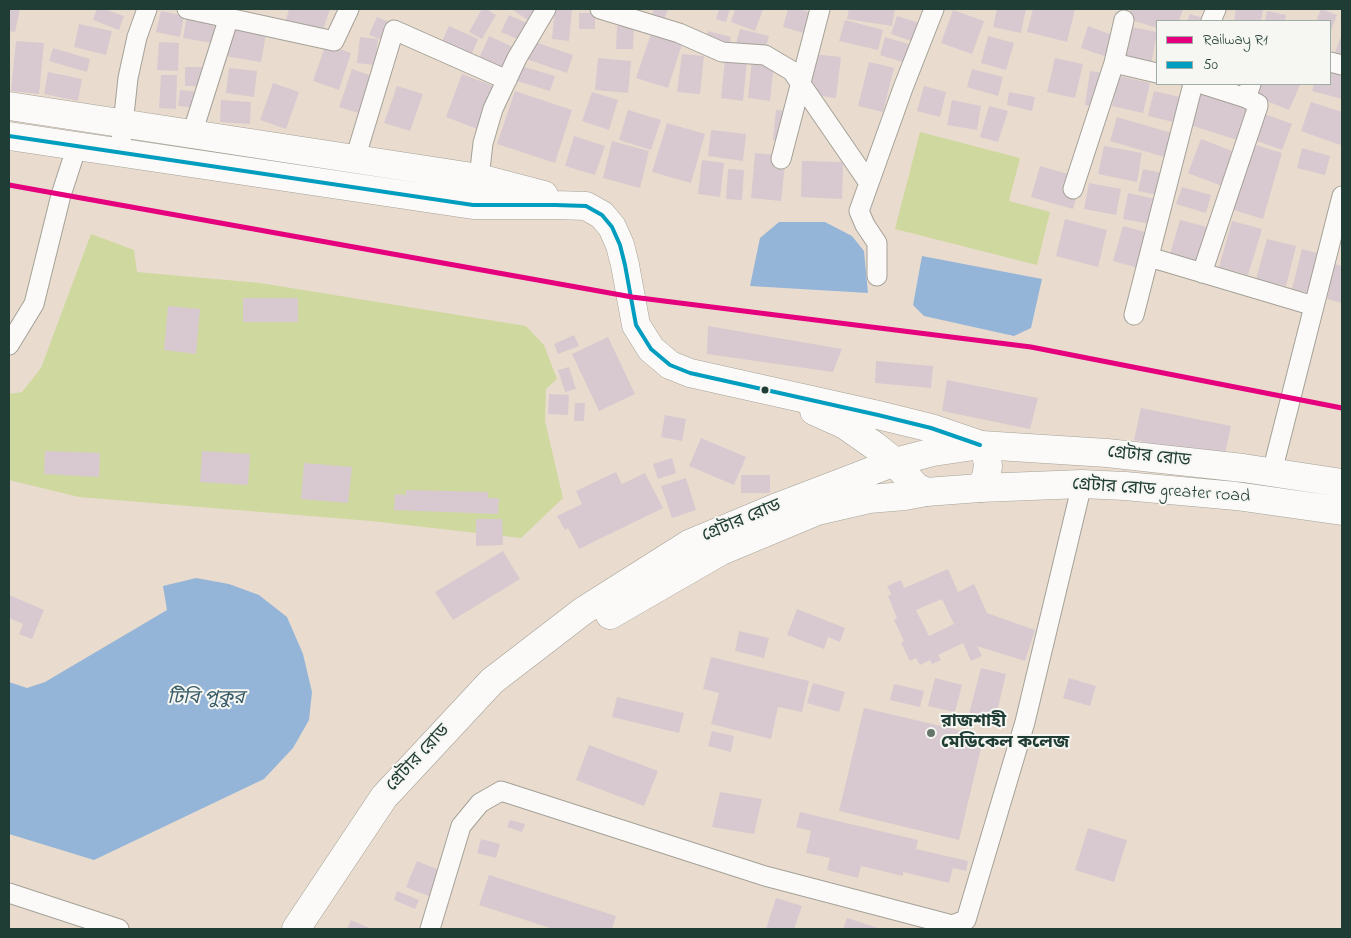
<!DOCTYPE html>
<html>
<head>
<meta charset="utf-8">
<style>
  body { margin:0 }
  #map { position:relative; width:1351px; height:938px; overflow:hidden; background:#e9dcce; font-family:"Indie Flower",sans-serif }
  canvas { display:block }
  .frame { position:absolute; inset:0; border:10px solid #1f3d34; pointer-events:none }
  .legend { position:absolute; left:1156px; top:20px; width:175px; height:65px; box-sizing:border-box; background:#f6f6f2; border:1px solid #a0aca6; margin:0; padding:6px 9px; list-style:none; font-size:15px; color:#1f3d34 }
  .legend li { display:flex; align-items:center; gap:10px; height:25px }
  .legend b { width:25px; border:1px solid #a0aca6 }
</style>
</head>
<body>
<div id="map">
<canvas width="1351" height="938"></canvas>
<div class="frame"></div>
<ul class="legend">
<li><b style="height:6px;background:#e5007d"></b>Railway R1</li>
<li><b style="height:6px;background:#039ebf"></b>50</li>
</ul>
</div>
<script>
const g = document.querySelector('canvas').getContext('2d');
g.lineJoin = 'round';
function paint(path, color) {
  g.fillStyle = color;
  g.fill(path, 'evenodd');
}
function poly(rows) {
  const path = new Path2D();
  for (const r of rows) {
    path.moveTo(r[0], r[1]);
    for (let i = 2; i < r.length; i += 2) path.lineTo(r[i], r[i + 1]);
  }
  return path;
}
function stroke(path, color, width, dash) {
  g.strokeStyle = color;
  g.lineWidth = width;
  g.lineCap = dash ? 'butt' : 'round';
  g.setLineDash(dash || []);
  g.stroke(path);
}
function drawText(font, color, halo, rows, align = 'center') {
  g.font = font + ' "Indie Flower","Noto Sans Bengali",sans-serif';
  g.lineWidth = 4;
  g.setLineDash([]);
  g.textBaseline = 'middle';
  g.strokeStyle = halo;
  g.fillStyle = color;
  for (const [text, x, y, turn = 0] of rows) {
    g.save();
    g.translate(x, y);
    g.rotate((+turn || 0) * Math.PI / 180);
    g.textAlign = isNaN(turn) ? turn : align;
    if (halo) g.strokeText(text, 0, 0);
    g.fillText(text, 0, 0);
    g.restore();
  }
}
const green = poly([
  [920,132,1020,158,1009,201,1050,212,1037,265,895,229],
  [91,234,134,250,137,272,260,283,526,326,544,345,557,379,546,389,545,421,563,498,521,538,371,521,79,497,9,480,9,394,22,392,41,368]
]);
const water = poly([
  [779,222,825,222,852,236,864,251,868,293,750,286,760,238],
  [922,256,1042,279,1031,328,1014,336,924,316,913,305],
  [196,578,229,584,259,595,287,617,303,654,312,692,309,720,293,748,264,779,94,860,9,834,9,682,27,688,45,682,167,610,163,586]
]);
const building = poly([
  [9,9,20,9,15,32,9,31],
  [97,9,104,9,124,16,119,30,93,20],
  [289,9,330,9,319,42,283,31],
  [482,9,486,9,496,15,482,39,469,32],
  [511,9,535,9,528,20],
  [555,9,572,9,569,41,552,39],
  [654,9,668,9,662,25,649,21],
  [719,9,730,9,726,22,716,19],
  [735,9,763,9,755,31,731,22],
  [788,9,798,9,823,16,817,37,783,27],
  [849,9,895,9,892,26,847,19],
  [997,9,1026,9,1021,33,993,27],
  [1033,9,1075,9,1067,42,1027,32],
  [1131,9,1183,9,1179,21,1157,21,1157,28,1128,19],
  [1236,9,1263,10,1261,21,1234,21],
  [1321,9,1337,15,1330,33,1330,21,1316,21],
  [953,10,984,21,972,54,941,43],
  [161,11,184,16,180,37,156,32],
  [1267,11,1286,15,1285,21,1265,21],
  [579,13,595,13,595,29,579,29],
  [1190,14,1212,21,1187,21],
  [509,15,531,25,524,42,501,32],
  [187,16,221,22,217,44,183,38],
  [897,16,929,26,923,45,891,34],
  [377,17,403,28,396,45,369,35],
  [845,20,883,30,878,50,839,41],
  [79,24,112,31,106,55,74,47],
  [449,26,478,39,468,63,438,50],
  [617,26,634,26,633,49,616,49],
  [1088,26,1115,36,1107,57,1081,48],
  [1127,26,1157,32,1151,65,1120,58],
  [229,28,266,34,261,62,225,56],
  [653,28,684,38,668,88,636,78],
  [740,29,769,36,763,58,734,51],
  [708,31,731,37,726,58,702,52],
  [1342,34,1342,61,1333,58],
  [489,36,513,47,500,76,476,65],
  [988,36,1014,43,1006,70,981,63],
  [360,37,378,39,375,65,357,63],
  [885,37,918,47,912,65,880,55],
  [16,41,44,43,39,94,11,91],
  [532,41,573,55,567,73,526,59],
  [159,42,179,43,178,71,157,70],
  [326,44,351,53,339,90,313,81],
  [53,48,90,59,87,72,49,61],
  [682,54,704,56,700,94,677,92],
  [813,54,841,57,836,98,808,94],
  [598,58,631,61,628,93,595,90],
  [1055,58,1083,64,1075,98,1047,92],
  [725,60,747,62,743,101,721,98],
  [752,60,774,63,770,101,748,98],
  [869,62,894,68,883,112,858,106],
  [521,66,555,76,550,91,517,81],
  [185,67,203,67,203,86,185,86],
  [229,68,257,71,254,97,226,93],
  [352,69,378,78,365,115,339,107],
  [972,69,1003,77,998,96,967,87],
  [1330,69,1342,73,1342,99,1312,91,1314,84,1330,84],
  [1090,71,1110,74,1105,108,1085,105],
  [48,72,82,79,78,101,44,94],
  [462,74,496,87,480,130,446,117],
  [161,75,177,75,176,109,159,108],
  [1119,76,1150,83,1143,113,1112,106],
  [273,83,299,92,286,129,260,120],
  [1257,84,1298,84,1300,85,1289,110,1252,95],
  [397,86,423,94,410,131,384,123],
  [924,86,946,92,940,117,917,111],
  [1199,87,1249,103,1237,140,1187,124],
  [180,90,200,92,198,108,178,106],
  [515,91,572,110,555,163,497,144],
  [1154,91,1188,99,1182,124,1148,116],
  [592,92,618,100,609,130,582,121],
  [1009,92,1035,97,1032,111,1007,105],
  [221,100,251,102,250,124,220,122],
  [952,100,981,106,977,130,947,125],
  [1311,102,1342,112,1342,138,1340,145,1301,131],
  [989,106,1008,111,998,142,980,137],
  [628,110,661,120,651,150,619,140],
  [776,110,797,112,794,142,773,140],
  [1259,112,1292,124,1282,150,1249,138],
  [1117,117,1175,134,1168,158,1110,141],
  [667,123,705,134,691,183,652,172],
  [711,130,746,134,743,161,708,156],
  [574,136,605,146,595,175,565,166],
  [1201,139,1240,154,1227,188,1188,173],
  [612,141,649,151,640,188,603,178],
  [1249,143,1282,153,1263,219,1230,209],
  [1104,146,1142,153,1137,182,1098,174],
  [1302,148,1330,156,1325,175,1297,168],
  [755,153,786,156,781,201,751,198],
  [702,160,724,163,720,197,698,194],
  [802,161,843,162,842,199,801,197],
  [1040,166,1082,178,1073,209,1031,197],
  [728,169,744,170,742,200,726,199],
  [1143,169,1172,175,1167,197,1138,191],
  [1089,183,1121,189,1116,215,1084,209],
  [1182,187,1211,195,1206,213,1176,204],
  [1128,193,1160,200,1155,225,1123,219],
  [1065,219,1107,230,1098,267,1056,256],
  [1180,220,1215,229,1204,271,1168,261],
  [1232,221,1262,229,1248,275,1219,267],
  [1123,226,1152,234,1142,269,1113,261],
  [1267,239,1296,246,1286,286,1256,279],
  [1302,249,1324,255,1314,294,1292,289],
  [1334,264,1342,266,1342,303,1327,299],
  [243,298,298,298,298,322,243,322],
  [168,306,200,309,196,354,164,350],
  [708,326,842,349,833,372,707,354],
  [574,335,579,346,558,354,554,344],
  [608,337,635,394,599,411,572,354],
  [876,361,933,366,931,388,875,383],
  [569,367,576,389,565,392,558,370],
  [947,380,1038,398,1030,429,942,411],
  [549,394,569,395,568,415,548,414],
  [575,403,585,403,584,421,574,421],
  [1141,408,1231,426,1224,458,1134,440],
  [665,415,686,419,682,441,661,437],
  [701,438,746,457,734,485,689,466],
  [45,451,100,453,99,477,44,474],
  [202,451,250,454,248,485,200,482],
  [672,458,676,473,658,479,653,464],
  [304,463,352,467,348,503,301,499],
  [616,472,622,484,645,473,663,508,579,549,568,528,565,530,557,516,582,504,576,491],
  [741,475,770,475,770,493,741,493],
  [686,478,696,510,672,518,661,486],
  [406,490,488,492,488,498,499,498,498,514,394,510,395,494,406,495],
  [476,519,502,519,503,545,476,546],
  [503,551,520,579,453,620,435,592],
  [948,569,958,592,974,584,987,613,1035,630,1025,661,977,646,982,656,971,661,963,643,938,655,941,660,932,664,930,660,920,665,916,658,910,661,901,643,904,641,894,620,897,618,888,596,891,594,887,586,901,580,904,588],
  [942,599,954,624,929,636,916,610],
  [9,595,44,610,32,639,19,634,23,624,9,618],
  [797,609,845,628,840,642,828,637,824,649,787,635],
  [739,631,769,638,764,658,735,651],
  [711,657,809,681,802,712,778,707,771,739,711,724,719,693,703,689],
  [981,668,1006,674,995,720,969,714],
  [935,678,962,685,955,712,928,706],
  [1069,678,1096,686,1090,706,1063,698],
  [813,683,845,692,839,712,807,703],
  [894,684,924,691,920,707,890,700],
  [617,697,684,713,679,733,612,717],
  [864,708,984,736,959,840,839,811],
  [712,731,734,736,731,752,708,746],
  [589,745,658,771,644,806,576,780],
  [720,792,762,799,754,834,712,827],
  [800,812,918,840,916,849,968,861,966,871,953,868,949,883,903,872,903,876,861,866,858,878,827,870,830,858,806,853,811,831,796,827],
  [510,820,525,824,522,832,507,827],
  [1088,828,1127,840,1114,882,1075,870],
  [481,839,500,844,496,858,477,853],
  [417,861,444,872,433,898,406,887],
  [489,875,616,916,612,929,553,929,479,905],
  [397,891,419,900,415,909,394,900],
  [776,898,802,906,794,929,766,929],
  [847,918,881,929,843,929],
  [351,920,369,928,369,929,347,929]
]);
const street = poly([
  [187,9,334,41,349,9],
  [600,9,679,33,722,52,765,55,792,71,869,183],
  [1211,21,1216,9],
  [1330,62,1342,65],
  [1114,63,1124,20],
  [1202,84,1246,98],
  [192,134,229,17],
  [120,152,128,78,137,37,147,9],
  [355,159,394,30,507,80],
  [781,159,820,9],
  [479,178,483,143,493,109,517,58,546,9],
  [1073,189,1114,63,1157,73],
  [1149,257,1314,306],
  [1202,273,1258,106,1258,104,1246,98,1251,84],
  [877,276,877,243,865,225,859,211,903,88,934,9],
  [1134,315,1193,84],
  [9,345,34,304,61,195,77,146],
  [1272,472,1342,196],
  [9,893,119,929],
  [430,929,461,826,480,803,501,791,765,876,952,925,966,920,1025,722,1082,484]
]);
const primary = poly([
  [9,106,479,178,544,195],
  [9,136,473,205,555,205,586,206,602,215,612,227,620,245,625,265,636,325,651,349,670,365,690,373,878,415,931,428,981,445,986,452,988,466,986,477,980,488],
  [814,411,845,425,875,446,895,462,915,486,926,492]
]);
const highway = poly([
  [610,615,721,551,817,511,869,499,905,496,926,492,980,488,1082,484,1125,486,1236,496,1342,511],
  [296,929,384,797,492,681,583,611,689,544,780,506,895,462,933,452,981,445,1107,453,1243,468,1342,483]
]);
const bus1 = poly([
  [9,136,473,205,555,205,586,206,602,215,612,227,620,245,625,265,636,325,651,349,670,365,690,373,878,415,931,428,980,445]
]);
const rail1 = poly([
  [9,185,632,297,1031,347,1342,408]
]);
const markers = [
  [765,390,4.5,"#1f3d34"],
  [931,733,5,"#66756a"]
];
const streetNames = [
  ["গ্রেটার রোড",1149,458,6],
  ["গ্রেটার রোড greater road",1161,492,4],
  ["গ্রেটার রোড",742,522,-23],
  ["গ্রেটার রোড",419,759,-47]
];
const poiNames = [
  ["রাজশাহী",941,723],
  ["মেডিকেল কলেজ",941,744]
];
const waterNames = [
  ["টিবি পুকুর",206,700]
];
paint(green, '#cfd89f');
paint(water, '#95b5d8');
paint(building, '#d7c9cf');
stroke(street, '#a4a198', 21);
stroke(primary, '#a4a198', 29);
stroke(highway, '#a4a198', 29);
stroke(street, '#fcfaf8', 19);
stroke(primary, '#fcfaf8', 28);
stroke(highway, '#fcfaf8', 28);
stroke(bus1, '#039ebf', 4);
stroke(rail1, '#e5007d', 5);
for (const [x, y, r, color] of markers) {
  const dot = new Path2D();
  dot.arc(x, y, r, 0, 2 * Math.PI);
  g.fillStyle = color;
  g.fill(dot);
  stroke(dot, '#f6f6f2', 2);
}
drawText('18px', '#1f3d34', '#f6f6f2', streetNames);
drawText('bold 18px', '#1f3d34', '#f6f6f2', poiNames, 'left');
drawText('italic 19px', '#385c67', '#f6f6f2', waterNames);
</script>
</body>
</html>
